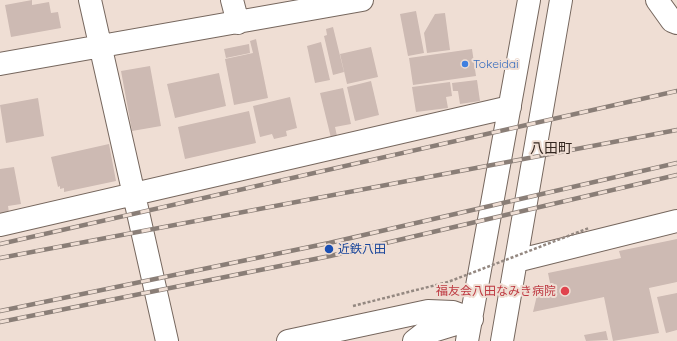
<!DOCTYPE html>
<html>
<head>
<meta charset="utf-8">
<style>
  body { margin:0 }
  canvas { display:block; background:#efded4 }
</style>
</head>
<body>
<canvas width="677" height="341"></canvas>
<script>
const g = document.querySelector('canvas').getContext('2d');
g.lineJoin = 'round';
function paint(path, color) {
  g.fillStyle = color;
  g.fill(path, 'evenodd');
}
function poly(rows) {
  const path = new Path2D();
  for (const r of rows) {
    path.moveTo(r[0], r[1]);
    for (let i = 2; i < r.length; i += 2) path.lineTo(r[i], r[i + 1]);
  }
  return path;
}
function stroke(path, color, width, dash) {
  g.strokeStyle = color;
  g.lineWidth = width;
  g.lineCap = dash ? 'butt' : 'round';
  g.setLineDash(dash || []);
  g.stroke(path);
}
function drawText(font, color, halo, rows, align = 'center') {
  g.font = font + ' Quicksand,"Noto Sans JP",sans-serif';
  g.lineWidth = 4;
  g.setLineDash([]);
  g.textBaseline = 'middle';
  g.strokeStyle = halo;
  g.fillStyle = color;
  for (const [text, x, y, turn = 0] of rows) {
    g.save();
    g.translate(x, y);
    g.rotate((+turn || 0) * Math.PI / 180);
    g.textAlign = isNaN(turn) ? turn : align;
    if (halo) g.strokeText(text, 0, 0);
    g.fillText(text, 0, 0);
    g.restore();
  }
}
const building = poly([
  [32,0,32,5,49,2,51,13,58,12,61,28,11,37,5,5],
  [416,11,424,53,408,56,400,14],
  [445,13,450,50,427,53,424,33,435,14],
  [333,27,344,72,333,75,324,36,327,35,326,29],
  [256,39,268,98,234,105,225,59,253,53,250,41],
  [321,42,330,80,315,83,307,46],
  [249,44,250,53,226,58,224,49],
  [371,47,378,77,347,84,340,54],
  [472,49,476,76,413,85,409,58],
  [150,66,161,126,132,131,121,71],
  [219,73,226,106,175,118,167,84],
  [477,80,480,101,460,104,458,91,453,91,452,83],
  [371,81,379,115,355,121,347,87],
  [450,82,452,96,446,97,448,108,416,112,412,87],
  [343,88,351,124,335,127,337,136,331,138,320,93],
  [290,97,297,128,286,131,287,136,274,139,272,134,260,137,253,106],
  [38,98,44,136,6,143,0,105],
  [249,111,256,143,185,159,178,127],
  [109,144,116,181,64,192,64,188,60,189,60,186,58,187,51,157],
  [14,167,21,204,8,206,9,213,0,215,0,169],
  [677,239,677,282,649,288,659,333,613,341,604,297,533,312,538,291,551,288,548,273,621,258,619,251],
  [677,293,677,330,666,333,657,297],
  [606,331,608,340,586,341,584,335]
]);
const minor = poly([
  [90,0,167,341],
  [232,0,238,23],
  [657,0,672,21,677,23],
  [0,64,362,0],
  [0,225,510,107],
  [516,261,677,221],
  [288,341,428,311,453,312,472,319],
  [414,341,423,334,472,319],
  [467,341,529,0],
  [502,341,561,0]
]);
const rail = poly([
  [0,244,677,91],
  [0,258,677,130],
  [0,311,329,243,677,163],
  [0,322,330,256,677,175]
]);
const pathBridge = poly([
  [353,306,448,282,589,228]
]);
const markers = [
  [465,64,4,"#3f7fe0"],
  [329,249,5,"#1a4fb4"],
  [565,291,5,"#e0444e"]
];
const shopNames = [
  ["Tokeidai",473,64]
];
const transitNames = [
  ["近鉄八田",338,249]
];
const healthNames = [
  ["福友会八田なみき病院",556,291]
];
const quarterNames = [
  ["八田町",551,149]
];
paint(building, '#cdbab3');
stroke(minor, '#76675e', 24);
stroke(minor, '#fff', 22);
stroke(rail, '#8a7e77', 4.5);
stroke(rail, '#efded4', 3, [9]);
stroke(pathBridge, '#948881', 2.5, [3, 2]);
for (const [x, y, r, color] of markers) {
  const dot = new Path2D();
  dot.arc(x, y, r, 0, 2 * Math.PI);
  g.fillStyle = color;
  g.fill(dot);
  stroke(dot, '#efded4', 1.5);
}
drawText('12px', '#366cbe', '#efded4', shopNames, 'left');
drawText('12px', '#164399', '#efded4', transitNames, 'left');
drawText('12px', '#be3a42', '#efded4', healthNames, 'right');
drawText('14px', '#342720', '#efded4', quarterNames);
</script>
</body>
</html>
